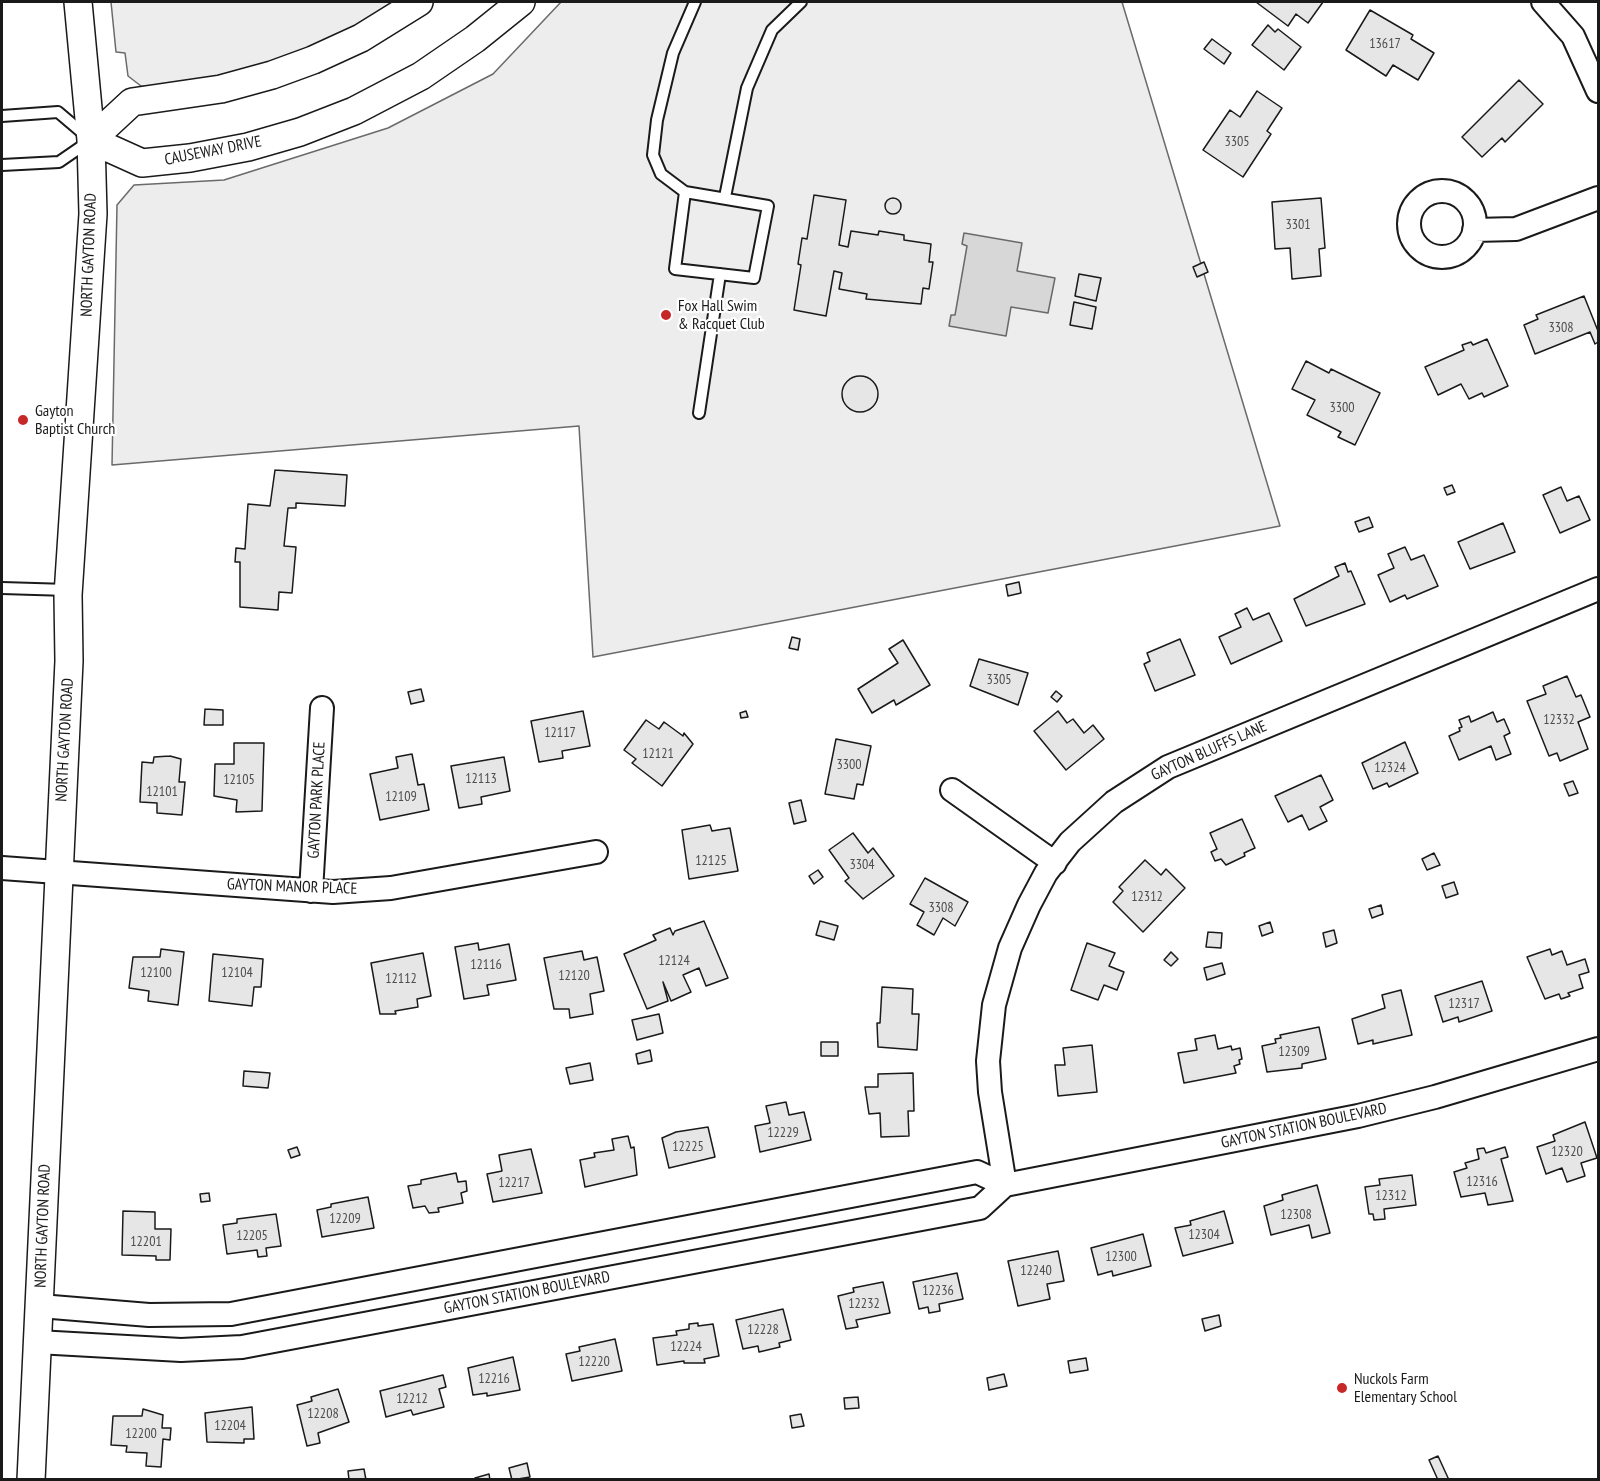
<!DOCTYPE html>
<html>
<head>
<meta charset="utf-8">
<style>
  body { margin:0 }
  #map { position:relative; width:1600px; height:1481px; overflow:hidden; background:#fff; font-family:"PT Sans Narrow",sans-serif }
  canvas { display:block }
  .frame { position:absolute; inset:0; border:3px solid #1a1a1a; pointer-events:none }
</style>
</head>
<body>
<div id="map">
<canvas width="1600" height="1481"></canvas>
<div class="frame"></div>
</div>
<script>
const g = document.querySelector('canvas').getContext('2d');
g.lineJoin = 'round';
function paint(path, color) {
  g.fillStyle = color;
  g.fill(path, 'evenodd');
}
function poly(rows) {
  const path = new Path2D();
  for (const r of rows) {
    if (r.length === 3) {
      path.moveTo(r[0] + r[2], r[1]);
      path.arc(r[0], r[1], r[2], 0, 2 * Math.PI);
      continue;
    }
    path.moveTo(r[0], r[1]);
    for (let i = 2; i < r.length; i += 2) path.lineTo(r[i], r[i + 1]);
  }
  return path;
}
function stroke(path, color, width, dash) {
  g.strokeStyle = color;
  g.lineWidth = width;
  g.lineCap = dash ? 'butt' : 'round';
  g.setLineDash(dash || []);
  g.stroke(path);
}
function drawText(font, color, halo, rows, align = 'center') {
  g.font = font + ' "PT Sans Narrow",sans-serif';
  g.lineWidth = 4.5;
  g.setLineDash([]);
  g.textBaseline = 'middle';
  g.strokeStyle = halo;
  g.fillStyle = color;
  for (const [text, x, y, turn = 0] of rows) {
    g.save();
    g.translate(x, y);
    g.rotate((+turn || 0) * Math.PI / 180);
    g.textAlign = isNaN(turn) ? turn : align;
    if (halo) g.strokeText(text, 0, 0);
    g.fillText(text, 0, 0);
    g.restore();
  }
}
const built = poly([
  [111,2,404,2,295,58,219,79,163,88,141,86,128,76,125,53,116,52,111,2],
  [561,2,1122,2,1280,526,593,657,579,426,112,465,117,205,134,185,224,180,388,128,493,74,561,2]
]);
const water = poly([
  [964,233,1022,243,1017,271,1055,278,1048,313,1011,307,1006,336,949,326,951,315,955,315,967,246,962,244,964,233]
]);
const building = poly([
  [1256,2,1323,2,1308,23,1296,14,1288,26,1256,2],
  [1370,10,1413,35,1411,39,1434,53,1418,80,1393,65,1386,76,1346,50,1370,10],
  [1268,25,1275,32,1278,29,1301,47,1284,70,1252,45,1268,25],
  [1212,39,1231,53,1224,64,1204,49,1212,39],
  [1519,80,1543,104,1505,142,1502,138,1482,157,1462,137,1519,80],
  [1257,91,1282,108,1267,131,1271,134,1243,177,1203,150,1230,110,1240,117,1257,91],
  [814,195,846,200,839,245,848,247,851,231,878,235,879,231,904,235,904,240,931,244,929,262,933,262,929,289,923,288,921,304,866,299,867,294,839,289,842,273,834,271,826,316,794,310,801,265,798,264,802,238,807,239,814,195],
  [1321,198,1325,248,1319,249,1321,276,1292,279,1290,248,1275,249,1272,202,1321,198],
  [893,206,8],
  [1204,262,1208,272,1197,277,1193,267,1204,262],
  [1079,274,1101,278,1096,301,1075,296,1079,274],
  [1584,296,1598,331,1598,342,1595,344,1590,332,1535,354,1524,325,1538,319,1536,315,1584,296],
  [1074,302,1096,307,1092,329,1070,325,1074,302],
  [1487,339,1508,386,1484,397,1482,393,1469,399,1461,384,1438,395,1425,367,1464,350,1462,345,1471,342,1473,345,1487,339],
  [1306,361,1329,373,1331,369,1380,393,1355,445,1338,437,1341,432,1307,415,1315,400,1292,389,1306,361],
  [860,394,18],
  [275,470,347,475,345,506,296,503,296,508,288,508,284,546,296,547,292,593,279,592,278,610,240,607,240,562,235,562,236,548,245,549,248,504,270,506,275,470],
  [1452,485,1455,492,1447,495,1444,488,1452,485],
  [1561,487,1567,501,1579,496,1590,520,1560,533,1543,495,1561,487],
  [1369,517,1373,527,1359,532,1355,522,1369,517],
  [1503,523,1515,552,1470,569,1458,542,1503,523],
  [1405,547,1411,560,1424,555,1438,586,1407,599,1405,595,1390,602,1378,575,1394,568,1388,554,1405,547],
  [1345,563,1348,572,1351,571,1365,604,1306,626,1294,599,1339,576,1335,567,1345,563],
  [1019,582,1021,593,1008,596,1006,585,1019,582],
  [1247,608,1253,620,1269,613,1282,641,1231,664,1219,637,1241,627,1235,614,1247,608],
  [792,637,800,639,798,650,789,648,792,637],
  [1180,639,1195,675,1155,691,1144,664,1150,661,1147,653,1180,639],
  [903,640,930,685,896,705,894,700,872,713,858,689,898,663,889,649,903,640],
  [979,659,1028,673,1018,705,970,686,979,659],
  [1567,676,1576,697,1581,695,1590,717,1578,722,1588,749,1560,761,1557,753,1549,756,1527,701,1546,694,1543,686,1567,676],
  [421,689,424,701,411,704,408,692,421,689],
  [1056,691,1062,696,1057,702,1051,697,1056,691],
  [205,709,223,710,223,725,204,725,205,709],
  [583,711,590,746,562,751,563,758,539,762,531,721,583,711],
  [746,711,748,717,741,718,740,713,746,711],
  [1058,711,1067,723,1073,719,1084,733,1093,725,1104,739,1066,770,1034,731,1058,711],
  [1493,712,1497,722,1504,719,1510,733,1504,736,1511,754,1496,760,1491,746,1459,760,1449,736,1460,731,1459,728,1462,727,1459,720,1469,716,1471,722,1493,712],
  [646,720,659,729,664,722,683,736,684,733,693,744,662,786,632,763,636,759,624,750,646,720],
  [836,739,871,746,863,785,857,784,854,799,825,794,836,739],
  [1405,742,1418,773,1389,787,1387,783,1373,789,1362,763,1405,742],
  [234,743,264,743,262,811,236,812,237,800,214,796,215,764,234,764,234,743],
  [412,754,418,785,424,784,429,810,380,820,370,774,398,768,396,757,412,754],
  [170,756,181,759,179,782,185,782,182,815,157,813,157,803,140,802,142,762,153,763,154,757,170,756],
  [504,757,510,791,481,797,482,804,459,808,451,766,504,757],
  [1321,775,1333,800,1320,807,1327,821,1309,830,1302,815,1288,822,1275,796,1321,775],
  [1573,781,1578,793,1569,796,1564,784,1573,781],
  [801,800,806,821,794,824,789,803,801,800],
  [1242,819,1255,848,1244,853,1245,856,1226,865,1221,859,1215,861,1211,852,1217,849,1210,833,1242,819],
  [710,825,712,831,730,828,738,871,689,879,682,830,710,825],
  [853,833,868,853,873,848,894,876,863,899,845,881,849,878,829,850,853,833],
  [1434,853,1440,865,1427,870,1422,859,1434,853],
  [1145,860,1161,875,1166,869,1185,888,1143,932,1113,902,1123,891,1119,887,1145,860],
  [818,870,823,877,814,884,809,876,818,870],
  [925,878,968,902,955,926,943,918,934,935,917,925,924,912,910,904,925,878],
  [1454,882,1458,894,1446,898,1442,886,1454,882],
  [1381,905,1383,914,1372,918,1369,909,1381,905],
  [704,921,728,978,706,986,699,968,683,975,691,992,671,1001,663,982,668,1001,647,1009,624,954,656,940,653,935,670,928,673,935,675,931,704,921],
  [820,921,838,926,834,940,816,935,820,921],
  [1270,922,1273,932,1262,936,1259,926,1270,922],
  [1334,930,1337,943,1326,947,1323,933,1334,930],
  [1208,932,1222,933,1221,948,1206,947,1208,932],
  [478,943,479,950,509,944,516,980,487,985,489,995,464,999,455,947,478,943],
  [1087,943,1115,953,1109,966,1124,972,1117,990,1104,985,1098,1000,1071,990,1087,943],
  [161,949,184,952,178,1005,148,1001,149,991,129,988,133,957,160,957,161,949],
  [1550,949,1552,955,1562,951,1567,965,1585,959,1589,972,1579,975,1583,988,1568,993,1570,996,1561,999,1559,994,1545,999,1527,957,1550,949],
  [582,951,584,960,597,957,604,991,590,994,593,1014,570,1018,569,1009,554,1009,544,958,582,951],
  [1171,952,1178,959,1171,966,1164,960,1171,952],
  [423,953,431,996,417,999,418,1007,395,1011,396,1014,380,1014,371,963,423,953],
  [213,954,263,959,261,987,254,987,252,1006,209,1001,213,954],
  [1222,963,1225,974,1207,980,1204,968,1222,963],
  [1482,981,1492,1011,1459,1022,1458,1017,1443,1022,1435,996,1482,981],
  [882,987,913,989,912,1014,919,1014,917,1050,878,1047,877,1023,880,1023,882,987],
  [1401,990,1412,1035,1373,1044,1373,1040,1358,1044,1352,1019,1385,1008,1382,995,1401,990],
  [659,1014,663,1033,637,1040,632,1020,659,1014],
  [1319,1027,1326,1059,1302,1064,1302,1068,1267,1072,1262,1046,1276,1043,1275,1039,1281,1038,1280,1035,1319,1027],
  [1215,1035,1218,1049,1231,1046,1232,1050,1240,1048,1242,1059,1239,1060,1240,1064,1234,1066,1236,1073,1184,1083,1178,1053,1197,1050,1195,1039,1215,1035],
  [821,1042,838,1042,838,1056,821,1056,821,1042],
  [1092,1045,1097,1092,1058,1096,1055,1065,1065,1065,1063,1048,1092,1045],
  [650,1050,652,1061,638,1064,636,1054,650,1050],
  [590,1063,593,1080,570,1084,566,1068,590,1063],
  [244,1071,270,1073,268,1088,243,1086,244,1071],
  [913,1073,914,1111,908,1111,909,1136,881,1137,880,1113,869,1114,865,1087,878,1087,878,1074,913,1073],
  [786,1102,789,1115,804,1112,811,1140,760,1152,755,1126,770,1123,766,1106,786,1102],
  [1585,1122,1597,1158,1581,1163,1585,1176,1567,1182,1562,1168,1546,1174,1537,1147,1555,1141,1553,1135,1585,1122],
  [708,1127,715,1157,669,1168,662,1138,676,1132,708,1127],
  [628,1136,631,1148,634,1147,637,1175,585,1187,580,1160,595,1157,594,1153,614,1150,612,1139,628,1136],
  [297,1147,300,1155,291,1158,288,1150,297,1147],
  [1505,1147,1508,1157,1501,1159,1513,1201,1488,1205,1485,1193,1461,1197,1454,1172,1467,1168,1465,1163,1479,1159,1477,1149,1484,1148,1486,1153,1505,1147],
  [531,1149,542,1193,493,1202,487,1174,502,1171,499,1155,531,1149],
  [456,1173,458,1182,466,1181,467,1191,461,1193,463,1203,438,1208,439,1212,429,1213,425,1206,413,1208,408,1186,421,1184,421,1180,456,1173],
  [1412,1175,1416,1205,1384,1209,1385,1219,1374,1220,1373,1214,1369,1214,1365,1187,1380,1185,1379,1179,1412,1175],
  [1317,1185,1330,1233,1312,1238,1309,1225,1271,1235,1264,1206,1283,1200,1282,1195,1317,1185],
  [209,1193,210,1201,201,1202,200,1194,209,1193],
  [368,1197,374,1228,322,1237,317,1210,331,1207,331,1204,368,1197],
  [123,1211,155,1212,155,1229,171,1229,170,1260,156,1260,156,1256,122,1255,123,1211],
  [1224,1211,1233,1243,1183,1256,1175,1228,1191,1225,1190,1221,1224,1211],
  [276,1214,281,1246,266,1248,267,1256,258,1257,257,1250,227,1254,223,1225,237,1223,237,1219,276,1214],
  [1143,1234,1151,1266,1113,1276,1112,1271,1098,1275,1091,1248,1143,1234],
  [1058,1251,1064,1281,1047,1284,1050,1299,1018,1306,1008,1261,1058,1251],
  [957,1273,963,1299,939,1304,940,1311,929,1313,928,1307,919,1309,913,1282,957,1273],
  [883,1282,890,1313,856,1320,858,1327,846,1329,838,1296,854,1292,853,1288,883,1282],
  [783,1309,791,1340,779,1343,780,1347,759,1352,758,1346,743,1349,736,1320,783,1309],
  [1219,1315,1221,1326,1205,1331,1202,1319,1219,1315],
  [698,1323,698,1326,713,1324,719,1356,704,1359,705,1363,684,1363,684,1361,657,1365,653,1338,677,1335,676,1331,689,1329,689,1324,698,1323],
  [615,1339,622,1371,572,1381,566,1354,580,1351,579,1347,615,1339],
  [513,1357,520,1390,487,1396,487,1393,473,1395,468,1368,513,1357],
  [1086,1358,1088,1370,1070,1373,1068,1361,1086,1358],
  [1004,1374,1007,1386,989,1390,987,1378,1004,1374],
  [443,1375,446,1387,439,1389,444,1407,413,1415,411,1410,386,1417,380,1391,443,1375],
  [338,1389,349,1422,318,1433,320,1443,307,1446,297,1405,312,1401,311,1397,338,1389],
  [858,1397,859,1408,845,1409,844,1398,858,1397],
  [252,1407,254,1439,244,1439,244,1443,207,1442,205,1413,252,1407],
  [143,1409,163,1415,162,1428,171,1428,170,1440,163,1439,161,1467,146,1466,147,1453,126,1452,127,1446,111,1445,113,1416,142,1416,143,1409],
  [801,1414,804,1426,792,1428,790,1416,801,1414],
  [1438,1456,1449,1480,1438,1480,1429,1460,1438,1456],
  [527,1463,530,1477,512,1480,509,1468,527,1463],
  [364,1469,366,1480,349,1480,348,1471,364,1469],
  [489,1474,490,1480,476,1480,475,1478,489,1474]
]);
const service = poly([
  [2,116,58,112,91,140,59,162,2,165],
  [685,192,768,206,754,278,675,269,685,192],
  [685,192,661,174,653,155,657,120,673,53,695,2],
  [725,197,747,88,772,30,801,2],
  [699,413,720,274],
  [2,588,68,590]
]);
const minor = poly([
  [1543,2,1573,36,1598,91],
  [1442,224,33],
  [1474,230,1516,229,1598,198],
  [952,790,1055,863],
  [2,868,333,892,391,888,596,852],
  [311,891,322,708],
  [1005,1185,990,1092,988,1061,994,1005,1010,948,1029,905,1046,873,1070,842,1114,802,1168,767,1598,589],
  [40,1306,149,1315,231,1314,977,1172,1005,1185],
  [37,1342,181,1350,242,1347,980,1208,1005,1185,1358,1116,1435,1097,1598,1049]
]);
const tertiary = poly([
  [419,2,361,38,313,60,272,75,221,89,132,102,91,140,142,163,190,158,248,147,300,132,354,111,421,76,475,39,521,2],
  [31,1480,69,661,68,595,93,214,91,140,78,2]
]);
const markers = [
  [666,315,6,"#c62828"],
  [23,420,6,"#c62828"],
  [1342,1388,6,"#c62828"]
];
const numberNames = [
  ["13617",1385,44],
  ["3305",1237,142],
  ["3301",1298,225],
  ["3308",1561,328],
  ["3300",1342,408],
  ["3305",999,680],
  ["12332",1559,720],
  ["12117",560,733],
  ["12121",658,754],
  ["3300",849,765],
  ["12324",1390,768],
  ["12113",481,779],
  ["12105",239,780],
  ["12101",162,792],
  ["12109",401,797],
  ["12125",711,861],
  ["3304",862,865],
  ["12312",1147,897],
  ["3308",941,908],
  ["12124",674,961],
  ["12116",486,965],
  ["12100",156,973],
  ["12104",237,973],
  ["12120",574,976],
  ["12112",401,979],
  ["12317",1464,1004],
  ["12309",1294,1052],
  ["12229",783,1133],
  ["12225",688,1147],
  ["12320",1567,1152],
  ["12316",1482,1182],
  ["12217",514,1183],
  ["12312",1391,1196],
  ["12308",1296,1215],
  ["12209",345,1219],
  ["12304",1204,1235],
  ["12205",252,1236],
  ["12201",146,1242],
  ["12300",1121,1257],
  ["12240",1036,1271],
  ["12236",938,1291],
  ["12232",864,1304],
  ["12228",763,1330],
  ["12224",686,1347],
  ["12220",594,1362],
  ["12216",494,1379],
  ["12212",412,1399],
  ["12208",323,1414],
  ["12204",230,1426],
  ["12200",141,1434]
];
const streetNames = [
  ["CAUSEWAY DRIVE",213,151,-11],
  ["NORTH GAYTON ROAD",89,255,-88],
  ["NORTH GAYTON ROAD",65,740,-87],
  ["GAYTON BLUFFS LANE",1209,751,-24],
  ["GAYTON PARK PLACE",317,800,-87],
  ["GAYTON MANOR PLACE",292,887,2],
  ["GAYTON STATION BOULEVARD",1304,1126,-12],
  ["NORTH GAYTON ROAD",43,1226,-88],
  ["GAYTON STATION BOULEVARD",527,1293,-11]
];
const poiNames = [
  ["Fox Hall Swim",678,306],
  ["& Racquet Club",678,324],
  ["Gayton",35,411],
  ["Baptist Church",35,429],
  ["Nuckols Farm",1354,1379],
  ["Elementary School",1354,1397]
];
paint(built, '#ededed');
stroke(built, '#6a6a6a', 1.5);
paint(water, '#d7d7d7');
stroke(water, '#6a6a6a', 1.5);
paint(building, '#e6e6e6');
stroke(building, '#1a1a1a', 1.5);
stroke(service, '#1a1a1a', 14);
stroke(minor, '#1a1a1a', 26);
stroke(tertiary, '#1a1a1a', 30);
stroke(service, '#fff', 10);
stroke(minor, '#fff', 22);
stroke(tertiary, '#fff', 27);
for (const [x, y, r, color] of markers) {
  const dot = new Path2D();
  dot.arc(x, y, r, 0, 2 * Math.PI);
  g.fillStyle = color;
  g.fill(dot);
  stroke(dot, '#fff', 2);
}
drawText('14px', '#4d4d4d', null, numberNames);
drawText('16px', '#1a1a1a', '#fff', streetNames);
drawText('16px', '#1a1a1a', '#fff', poiNames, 'left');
</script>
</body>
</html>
